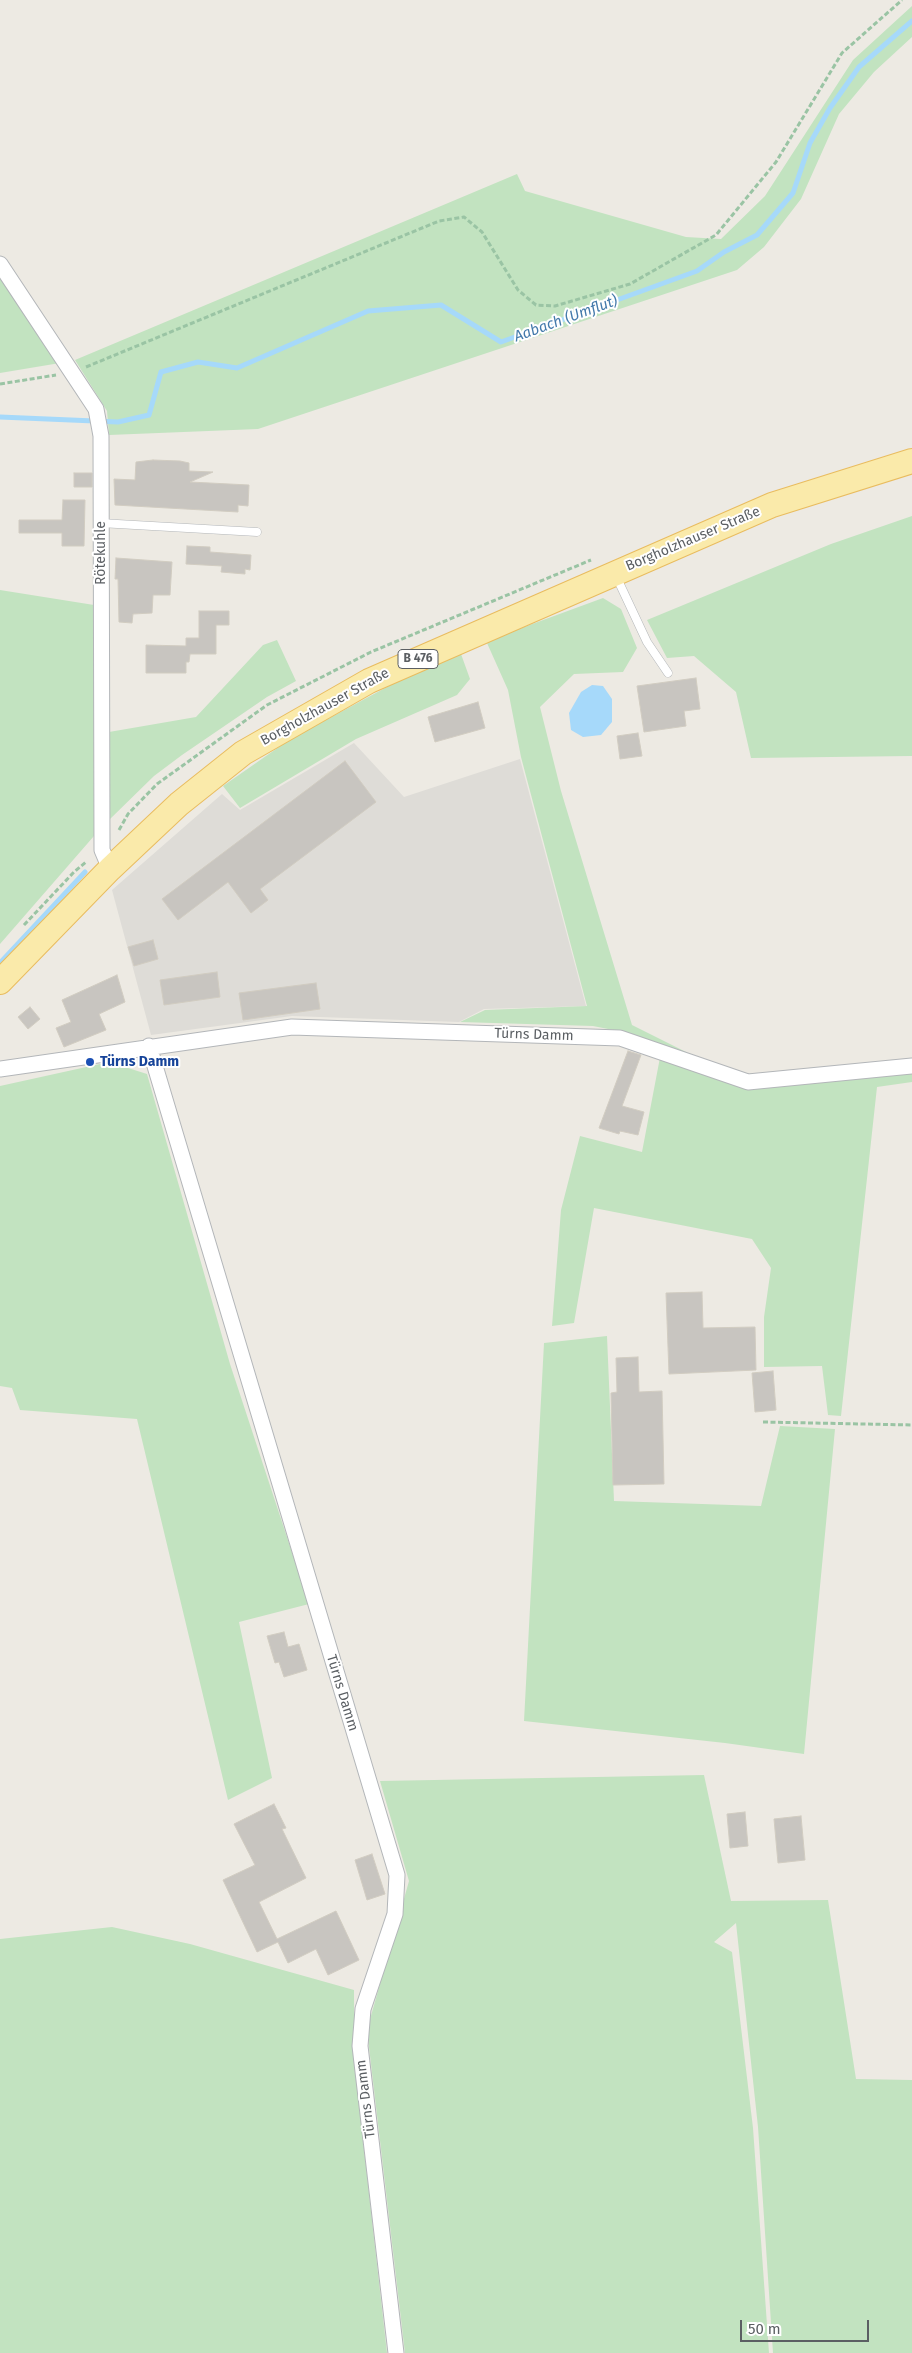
<!DOCTYPE html>
<html>
<head>
<meta charset="utf-8">
<style>
  body { margin:0 }
  #map { position:relative; width:912px; height:2353px; overflow:hidden; background:#edeae3; font-family:"Fira Sans",sans-serif }
  canvas { display:block }
  .scale { position:absolute; left:740px; top:2320px; width:129px; height:22px; box-sizing:border-box; border:2px solid #5b5f63; border-top:0; padding-left:6px; font-size:15px; line-height:18px; white-space:nowrap; color:#5b5f63; -webkit-text-stroke:4px #fff; paint-order:stroke }
</style>
</head>
<body>
<div id="map">
<canvas width="912" height="2353"></canvas>
<div class="scale">50 m</div>
</div>
<script>
const g = document.querySelector('canvas').getContext('2d');
g.lineJoin = 'round';
function paint(path, color) {
  g.fillStyle = color;
  g.fill(path, 'evenodd');
}
function poly(rows) {
  const path = new Path2D();
  for (const r of rows) {
    path.moveTo(r[0], r[1]);
    for (let i = 2; i < r.length; i += 2) path.lineTo(r[i], r[i + 1]);
  }
  return path;
}
function stroke(path, color, width, dash) {
  g.strokeStyle = color;
  g.lineWidth = width;
  g.lineCap = dash ? 'butt' : 'round';
  g.setLineDash(dash || []);
  g.stroke(path);
}
function drawText(font, color, halo, rows, align = 'center') {
  g.font = font + ' "Fira Sans",sans-serif';
  g.lineWidth = 4;
  g.setLineDash([]);
  g.textBaseline = 'middle';
  g.strokeStyle = halo;
  g.fillStyle = color;
  for (const [text, x, y, turn = 0] of rows) {
    g.save();
    g.translate(x, y);
    g.rotate((+turn || 0) * Math.PI / 180);
    g.textAlign = isNaN(turn) ? turn : align;
    if (halo) g.strokeText(text, 0, 0);
    g.fillText(text, 0, 0);
    g.restore();
  }
}
const industrial = poly([
  [354,743,404,797,520,759,586,1006,484,1009,459,1022,292,1016,151,1035,112,890,222,794,240,810]
]);
const green = poly([
  [912,6,912,37,874,72,839,114,801,199,764,247,737,270,258,429,109,435,107,411,75,360,517,174,525,191,686,237,721,239,765,196,853,60],
  [0,277,60,363,0,373],
  [912,516,912,756,751,758,736,692,694,656,667,658,647,620,831,544],
  [0,590,94,605,94,836,0,944],
  [603,598,621,609,637,648,623,672,574,674,540,707,561,791,632,1025,688,1053,749,1076,912,1062,912,1082,877,1087,841,1416,828,1415,822,1366,764,1367,764,1317,771,1268,752,1239,594,1208,574,1323,552,1326,561,1210,580,1136,642,1152,662,1047,618,1031,593,1026,460,1022,485,1010,587,1006,521,757,508,690,487,643,516,630],
  [277,640,296,681,267,697,182,755,154,776,108,821,109,732,196,717,263,645],
  [461,654,470,679,457,695,356,739,240,808,223,786,289,740,446,655],
  [109,1062,147,1074,230,1364,309,1604,239,1622,272,1778,228,1800,137,1419,20,1410,12,1388,0,1386,0,1086],
  [607,1336,614,1501,761,1506,780,1426,835,1429,804,1754,725,1743,524,1721,544,1343],
  [704,1775,731,1901,828,1900,856,2079,912,2080,912,2353,773,2353,758,2127,736,1923,714,1942,732,1952,753,2128,769,2353,405,2353,367,2030,409,1881,380,1781],
  [112,1927,190,1944,354,1990,354,2060,387,2353,0,2353,0,1939]
]);
const water = poly([
  [592,685,603,686,612,699,612,722,601,735,583,737,571,730,569,713,581,692]
]);
const stream = poly([
  [0,417,118,422,149,415,161,372,198,362,237,368,368,311,441,305,501,342,697,271,724,252,757,235,793,193,810,143,830,108,859,67,912,21],
  [0,963,85,872]
]);
const building = poly([
  [153,460,180,461,189,463,189,471,213,472,190,482,249,485,248,506,238,505,238,512,115,505,114,479,135,480,136,462,153,460],
  [74,473,92,473,92,487,74,487,74,473],
  [63,500,85,500,84,546,62,546,62,533,19,533,19,520,62,520,63,500],
  [187,546,210,547,210,552,251,555,250,570,245,569,245,574,221,572,222,566,186,564,187,546],
  [116,558,172,562,170,595,153,595,152,613,133,614,132,623,119,622,118,579,115,579,116,558],
  [199,611,229,611,229,625,216,625,216,654,190,654,189,662,186,662,186,673,146,673,146,645,186,646,186,638,199,638,199,611],
  [696,678,700,709,684,711,686,726,644,732,637,686,696,678],
  [478,702,485,728,435,742,428,717,478,702],
  [638,733,642,756,620,759,617,736,638,733],
  [345,761,376,802,260,889,268,900,251,913,228,882,178,920,162,899,345,761],
  [153,940,158,959,134,966,128,947,153,940],
  [217,972,220,997,164,1005,160,980,217,972],
  [117,975,125,1002,99,1014,106,1030,64,1047,56,1028,71,1022,62,1000,117,975],
  [316,983,320,1009,243,1020,239,993,316,983],
  [30,1007,40,1019,28,1029,18,1017,30,1007],
  [628,1051,641,1055,622,1106,644,1112,638,1135,620,1131,619,1134,599,1128,628,1051],
  [702,1292,703,1328,755,1327,756,1370,669,1374,666,1293,702,1292],
  [638,1357,639,1392,662,1391,664,1484,613,1485,611,1393,617,1392,616,1358,638,1357],
  [773,1371,776,1410,755,1412,752,1373,773,1371],
  [284,1632,288,1647,299,1644,307,1670,284,1677,279,1662,275,1663,267,1636,284,1632],
  [274,1804,286,1828,282,1829,306,1878,259,1902,277,1939,336,1911,359,1960,328,1975,316,1949,288,1963,278,1942,257,1952,223,1880,255,1865,234,1824,274,1804],
  [745,1812,748,1846,730,1848,727,1814,745,1812],
  [801,1816,805,1860,778,1863,774,1819,801,1816],
  [372,1854,385,1894,367,1900,355,1860,372,1854]
]);
const path = poly([
  [86,367,439,221,464,217,482,232,518,290,536,305,555,306,630,284,716,235,776,162,842,53,902,0],
  [0,384,56,375],
  [119,830,128,814,157,784,267,705,371,652,591,560],
  [24,925,74,872,86,862],
  [763,1422,912,1425]
]);
const service = poly([
  [100,523,257,532],
  [616,576,647,642,668,673]
]);
const minor = poly([
  [0,264,96,409,101,436,102,850,110,869],
  [149,1046,397,1875,395,1914,363,2009,360,2046,396,2353],
  [0,1069,292,1027,620,1038,748,1082,912,1066]
]);
const primary = poly([
  [0,982,110,869,179,804,243,753,369,681,772,505,912,461]
]);
const markers = [
  [90,1062,5,"#1a4fb4"]
];
const shields = [
  [418,659,40]
];
const shieldNames = [
  ["B 476",418,659]
];
const streetNames = [
  ["Borgholzhauser Straße",693,539,-23],
  ["Rötekuhle",101,553,-90],
  ["Borgholzhauser Straße",325,707,-29],
  ["Türns Damm",534,1035,2],
  ["Türns Damm",342,1693,73],
  ["Türns Damm",366,2099,-97]
];
const transitNames = [
  ["Türns Damm",100,1062]
];
const waterNames = [
  ["Aabach (Umflut)",566,319,-20]
];
paint(industrial, '#dedcd7');
paint(green, '#c2e3c0');
paint(water, '#a6d9fa');
stroke(stream, '#a6d9fa', 5);
paint(building, '#c8c5c0');
stroke(building, '#d1ccc1', 1);
stroke(service, '#b3b6b9', 9);
stroke(minor, '#b3b6b9', 17);
stroke(primary, '#e9bc5f', 26);
stroke(path, '#9ac4a4', 3, [5, 2.5]);
stroke(service, '#fff', 8);
stroke(minor, '#fff', 15);
stroke(primary, '#faeaaa', 24);
for (const [x, y, r, color] of markers) {
  const dot = new Path2D();
  dot.arc(x, y, r, 0, 2 * Math.PI);
  g.fillStyle = color;
  g.fill(dot);
  stroke(dot, '#fff', 2);
}
for (const [x, y, w] of shields) {
  const box = new Path2D();
  box.roundRect(x - w / 2, y - 9.5, w, 19, 4);
  g.fillStyle = '#fff';
  g.fill(box);
  stroke(box, '#5b5f63', 1);
}
drawText('bold 12px', '#5b5f63', null, shieldNames);
drawText('14px', '#5b5f63', '#fff', streetNames);
drawText('bold 14px', '#164399', '#fff', transitNames, 'left');
drawText('italic 15px', '#447aab', '#fff', waterNames);
</script>
</body>
</html>
